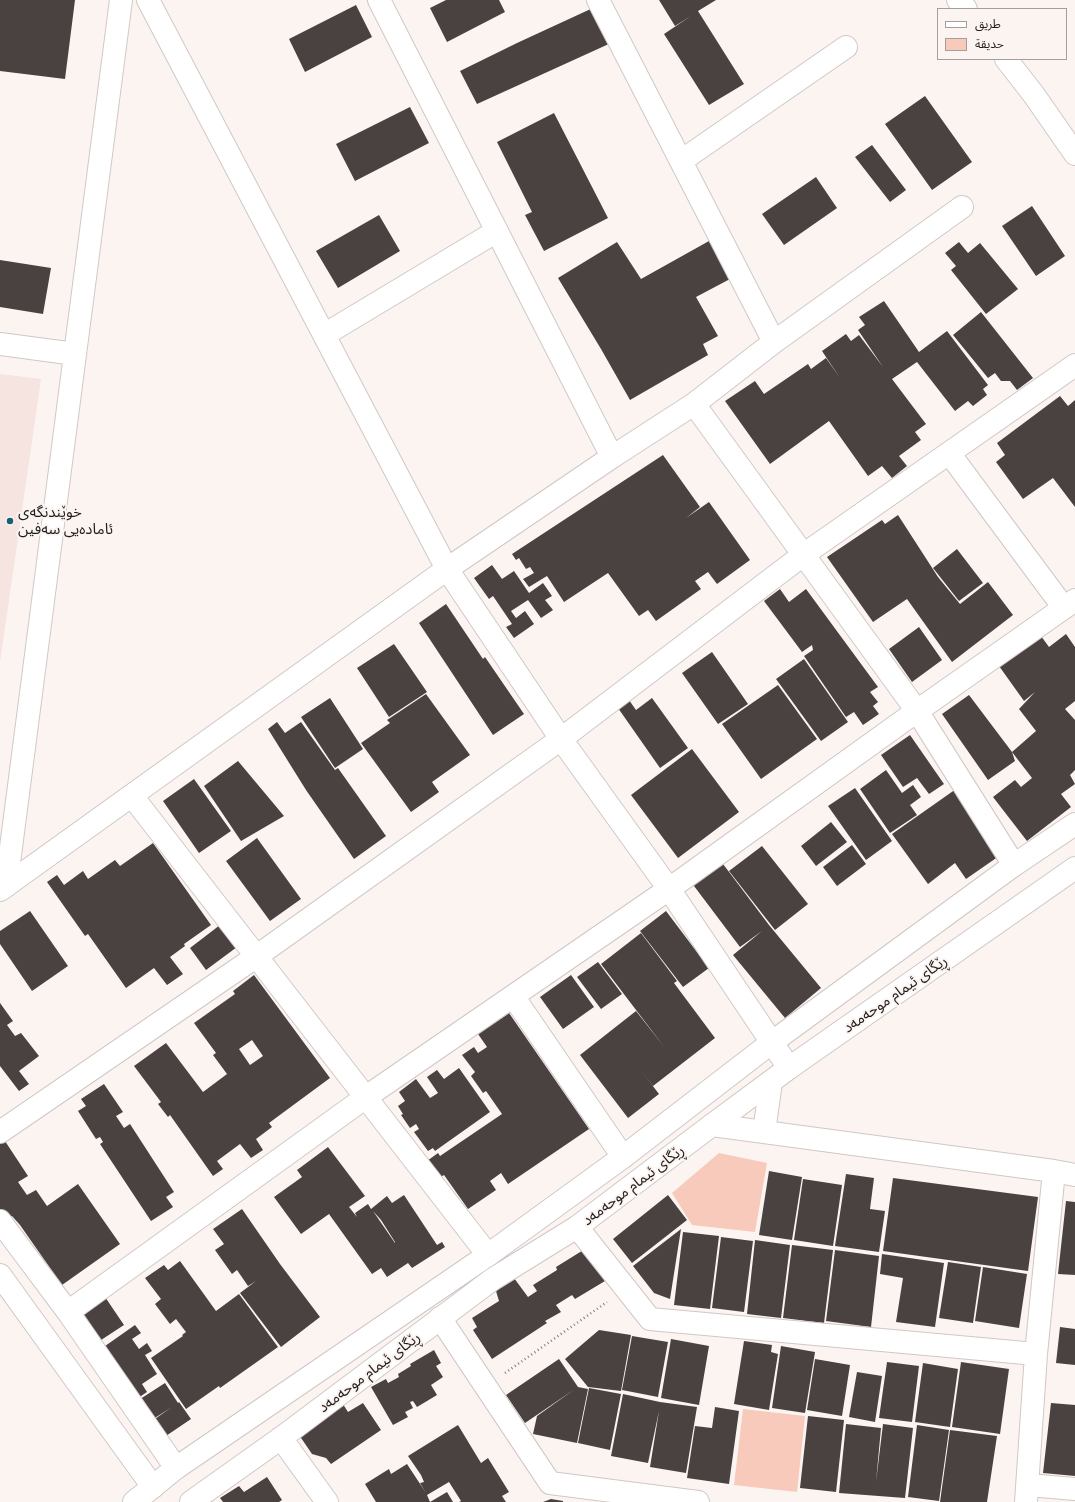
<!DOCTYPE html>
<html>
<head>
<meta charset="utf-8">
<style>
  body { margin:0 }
  #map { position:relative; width:1075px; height:1502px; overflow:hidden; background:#fcf4f1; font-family:"Exo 2","Noto Sans Arabic",sans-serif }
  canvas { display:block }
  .legend { position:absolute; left:937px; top:8px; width:130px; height:52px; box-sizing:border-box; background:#fcf4f1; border:1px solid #a49e9c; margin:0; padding:5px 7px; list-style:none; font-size:12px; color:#201d1d }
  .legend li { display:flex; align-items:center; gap:8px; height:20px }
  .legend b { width:20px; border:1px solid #a49e9c }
</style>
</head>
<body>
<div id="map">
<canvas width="1075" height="1502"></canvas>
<ul class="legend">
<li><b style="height:5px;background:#fff"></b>طريق</li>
<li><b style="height:11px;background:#f8cabc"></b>حديقة</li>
</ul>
</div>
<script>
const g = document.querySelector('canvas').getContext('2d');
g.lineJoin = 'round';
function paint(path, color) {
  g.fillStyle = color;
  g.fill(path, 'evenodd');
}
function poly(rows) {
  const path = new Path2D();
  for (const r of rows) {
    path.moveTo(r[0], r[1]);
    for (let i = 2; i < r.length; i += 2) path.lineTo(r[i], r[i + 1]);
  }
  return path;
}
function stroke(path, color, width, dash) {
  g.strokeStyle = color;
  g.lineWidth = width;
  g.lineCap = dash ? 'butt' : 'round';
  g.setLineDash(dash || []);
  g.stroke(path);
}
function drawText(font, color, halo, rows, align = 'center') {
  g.font = font + ' "Exo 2","Noto Sans Arabic",sans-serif';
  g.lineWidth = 4;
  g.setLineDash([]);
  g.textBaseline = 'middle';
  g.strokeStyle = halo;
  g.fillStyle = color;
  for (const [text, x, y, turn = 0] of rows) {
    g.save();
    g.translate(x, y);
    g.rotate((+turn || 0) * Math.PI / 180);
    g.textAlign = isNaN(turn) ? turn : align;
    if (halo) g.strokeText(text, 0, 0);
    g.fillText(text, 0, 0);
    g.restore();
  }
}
const built = poly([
  [0,374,41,379,0,662]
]);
const green = poly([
  [719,1153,767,1163,755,1232,692,1225,672,1193],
  [743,1409,805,1416,797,1492,734,1485]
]);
const building = poly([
  [0,0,75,0,65,79,0,71],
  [446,0,499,0,505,12,447,42,430,8],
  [659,0,716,0,698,11,744,84,709,105,664,34,691,16,675,26],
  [356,5,372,37,305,72,289,39],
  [595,7,611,43,477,104,460,71,517,43],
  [925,96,972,162,932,190,885,124],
  [410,107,429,143,355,181,336,144],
  [554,113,608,218,544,251,525,215,532,212,497,142],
  [872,145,906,190,890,202,855,157],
  [816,177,837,208,784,245,762,214],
  [1032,206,1065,256,1036,276,1002,226],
  [379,215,400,251,338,288,316,251],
  [709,241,730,279,696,297,718,336,703,344,708,355,630,400,601,349,558,278,617,242,641,279],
  [959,242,968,253,980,243,1018,289,986,314,951,270,956,266,945,253],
  [0,260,51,268,43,314,0,307],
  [884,301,919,352,947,331,988,385,983,389,987,395,973,406,968,401,955,411,917,362,892,379,926,424,915,432,921,440,899,456,907,466,892,478,882,466,868,476,829,421,770,464,725,401,755,381,764,394,808,364,811,369,826,358,840,378,822,351,846,334,851,341,859,335,883,367,858,330,865,325,859,317],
  [981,312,1033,378,1017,390,1010,381,1001,381,995,373,988,378,953,335],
  [1060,396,1068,406,1075,400,1075,507,1053,478,1023,499,996,462,1005,455,997,443],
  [663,455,700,507,686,518,709,502,750,560,717,584,708,572,695,581,701,589,656,621,648,610,639,616,608,573,564,602,547,576,529,587,523,579,534,573,530,567,526,569,519,558,516,560,512,554],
  [898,515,938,577,960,604,988,582,1013,615,952,662,907,599,873,622,827,557,882,520,885,524],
  [957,549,983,583,959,601,933,568],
  [492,565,502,579,514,571,529,593,543,583,552,596,545,600,553,610,541,618,528,600,511,611,516,618,525,611,534,624,514,638,506,627,512,624,493,596,489,599,474,578],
  [780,589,789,602,806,589,878,687,870,692,878,702,873,706,879,714,863,725,854,712,846,717,804,656,813,650,812,645,802,652,764,601],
  [446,604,483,659,485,657,524,714,493,735,419,623],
  [919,627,942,660,912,682,889,649],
  [1066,634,1075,647,1075,701,1065,709,1075,720,1075,770,1070,775,1075,784,1061,794,1071,807,1027,841,993,797,1015,780,1021,787,1032,778,1012,752,1015,761,988,780,942,714,969,695,1012,752,1036,731,1019,709,1035,692,1024,701,999,666,1041,636,1049,647],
  [394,644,427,692,389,717,357,668],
  [712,652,748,704,718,724,682,673],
  [804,659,848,722,821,741,776,679],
  [778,685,817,739,761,779,722,724],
  [426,694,470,755,432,782,439,792,411,812,361,743,390,723,387,720],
  [330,698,363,749,335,768,301,717],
  [652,698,688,748,660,768,618,708,629,700,636,710],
  [277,722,285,733,301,722,335,770,338,768,386,836,354,859,306,790,268,729],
  [910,735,944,784,929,794,917,778,903,787,881,755],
  [692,749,739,812,678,858,631,795],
  [238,761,284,816,241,841,204,786],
  [886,770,902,793,913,785,921,797,910,805,917,815,890,833,860,789],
  [194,779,231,831,199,853,163,801],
  [855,788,892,841,866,860,828,806],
  [956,789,1002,854,966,879,955,863,928,884,892,834],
  [831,822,847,842,816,866,801,846],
  [257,838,301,899,270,921,226,861],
  [153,843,211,925,184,944,185,946,170,957,183,974,167,985,154,968,126,988,88,934,85,936,47,882,57,875,64,885,83,871,88,879,115,860,120,866],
  [852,845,866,864,837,886,823,867],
  [762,846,808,904,775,930,729,871],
  [720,860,769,925,821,988,785,1018,733,955,762,931,740,947,691,882],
  [30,911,68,966,32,991,0,944,0,931],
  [666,911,709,968,683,987,640,931],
  [220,925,237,947,206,970,190,948],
  [641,933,677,981,674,983,715,1038,653,1086,639,1068,659,1094,628,1118,580,1055,636,1011,665,1048,601,964],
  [598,962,622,994,601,1009,577,977],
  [254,975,330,1078,269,1123,272,1127,256,1139,263,1150,251,1158,240,1144,217,1161,223,1169,213,1176,170,1115,168,1117,158,1104,161,1102,134,1066,166,1043,203,1092,227,1074,213,1055,216,1053,194,1023,235,994,233,991],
  [252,1040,263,1056,250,1065,239,1049],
  [571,975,594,1007,563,1029,540,997],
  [0,1003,13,1021,7,1025,15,1036,21,1033,39,1056,19,1071,29,1084,19,1091,0,1066],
  [509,1013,589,1129,508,1184,501,1173,490,1181,496,1190,468,1209,444,1175,439,1178,427,1161,438,1153,440,1156,502,1114,486,1091,483,1093,471,1076,475,1072,462,1055,474,1047,478,1053,487,1047,478,1034],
  [459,1068,490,1112,435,1151,433,1148,428,1151,414,1132,419,1129,416,1124,410,1128,401,1115,403,1114,398,1106,405,1101,399,1092,416,1079,430,1098,438,1093,427,1077,437,1070,444,1079],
  [104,1084,123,1112,116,1116,124,1128,130,1124,174,1192,166,1197,173,1207,151,1221,100,1144,103,1142,100,1137,96,1139,78,1111,86,1106,81,1099],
  [3,1138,28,1176,18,1182,27,1195,36,1190,47,1206,78,1184,120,1244,62,1285,20,1225,12,1216,5,1218,0,1210,0,1140],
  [328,1147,365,1196,349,1207,357,1217,355,1213,368,1204,371,1209,387,1196,392,1203,404,1195,437,1245,442,1242,445,1247,412,1268,408,1263,387,1277,381,1268,372,1274,329,1214,301,1234,274,1197,302,1177,297,1170],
  [373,1211,381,1220,395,1242,395,1243],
  [769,1171,802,1177,792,1240,759,1235],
  [846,1174,874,1178,870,1209,885,1211,879,1252,835,1246],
  [893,1178,1038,1197,1028,1271,883,1251],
  [803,1179,842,1185,833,1246,794,1240],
  [668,1195,687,1220,632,1263,613,1239],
  [1066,1201,1075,1202,1075,1275,1058,1274],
  [242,1209,280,1264,320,1317,281,1347,240,1293,256,1281,248,1286,237,1270,232,1274,215,1250,224,1244,213,1229],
  [681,1229,670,1299,654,1293,633,1266],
  [683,1232,719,1236,710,1309,674,1305],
  [721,1237,753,1241,744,1312,712,1308],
  [755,1240,790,1245,781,1318,747,1314],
  [792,1245,833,1250,824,1323,783,1318],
  [585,1249,605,1281,575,1299,572,1295,556,1305,561,1312,545,1321,547,1323,492,1359,473,1330,477,1327,472,1318,499,1301,496,1291,514,1278,528,1297,537,1291,533,1285,557,1270,556,1267],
  [835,1250,879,1256,871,1327,826,1321],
  [882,1254,944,1263,935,1327,896,1322,903,1278,880,1274],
  [180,1261,216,1311,239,1294,278,1347,220,1388,219,1386,186,1409,151,1358,183,1336,182,1335,186,1332,176,1319,170,1324,155,1304,161,1299,145,1278,164,1265,168,1270],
  [948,1262,981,1267,973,1323,939,1318],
  [983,1267,1027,1274,1019,1328,975,1321],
  [103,1294,124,1325,95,1344,75,1313],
  [135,1325,141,1333,132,1339,139,1349,147,1343,152,1351,145,1355,157,1374,142,1384,147,1392,132,1402,98,1351],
  [1060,1327,1075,1329,1075,1365,1056,1363],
  [599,1330,631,1335,621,1391,588,1387,565,1359],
  [632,1336,668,1342,658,1397,622,1390],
  [671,1339,709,1346,699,1405,661,1398],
  [744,1341,772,1345,771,1352,778,1354,769,1410,734,1404],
  [781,1346,815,1352,805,1413,772,1408],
  [434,1350,441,1363,436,1366,443,1377,431,1385,437,1395,417,1407,413,1401,410,1402,413,1408,405,1412,408,1417,393,1425,371,1387,386,1379,388,1383,399,1377,398,1374,411,1366,410,1364],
  [559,1359,578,1387,588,1389,577,1443,533,1434,537,1416,575,1389,525,1423,506,1395],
  [815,1359,850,1365,842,1416,807,1410],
  [887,1362,919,1366,912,1422,879,1418],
  [961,1362,1009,1369,1000,1434,952,1427],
  [923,1363,958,1369,950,1427,915,1422],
  [857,1372,882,1376,875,1422,849,1417],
  [165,1383,178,1403,179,1402,191,1419,160,1440,149,1423,172,1407,147,1423,134,1403],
  [589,1388,621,1394,610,1450,578,1443],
  [623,1394,660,1402,697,1407,686,1473,650,1467,659,1411,648,1463,611,1456],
  [341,1401,348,1412,363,1403,381,1430,331,1464,326,1458,312,1454,297,1432],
  [1051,1403,1075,1405,1075,1476,1043,1473],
  [715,1407,739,1411,729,1484,687,1478,695,1426,712,1428],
  [808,1416,844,1420,836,1492,800,1488],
  [846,1424,881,1428,876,1482,883,1424,913,1428,905,1498,839,1493],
  [458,1425,481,1463,488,1458,509,1492,502,1496,506,1502,459,1502,461,1501,449,1482,427,1495,430,1502,376,1502,365,1484,389,1469,391,1474,407,1464,426,1493,420,1483,424,1482,421,1475,408,1456],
  [917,1425,949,1430,939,1501,908,1497],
  [950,1430,997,1436,987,1502,940,1502],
  [267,1477,282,1500,279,1502,223,1502,220,1498,239,1486,244,1492],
  [447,1492,453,1502,430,1502],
  [551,1499,563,1501,563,1502,543,1502]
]);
const path = poly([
  [505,1373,607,1302]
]);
const street = poly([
  [148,0,447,569,561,739,669,889,789,1068],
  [379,0,612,457],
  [598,0,774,342],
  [681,161,846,47],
  [324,335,497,231],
  [0,344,75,354],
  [694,404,917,711,1014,865],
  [949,453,1064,608],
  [132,796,488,1255],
  [6,886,121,0],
  [0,890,447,569,612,457,694,404,774,342,962,207],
  [513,996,623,1157],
  [712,1125,1054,1171,1075,1175],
  [0,1132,257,956,561,739,803,555,1075,365],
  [764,1132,771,1082],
  [0,1221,68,1312,176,1468],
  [577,1227,650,1319,1036,1354],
  [0,1275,153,1487],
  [68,1312,366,1097,669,889,917,711,1075,600],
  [440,1318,550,1483,698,1502],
  [281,1438,327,1502],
  [1028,1485,1075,1489],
  [1026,1502,1036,1354,1054,1171]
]);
const secondary = poly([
  [958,0,966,9],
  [1006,59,1034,95,1075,154],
  [134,1502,176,1468,488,1255,623,1157,771,1043,1014,865,1075,824],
  [191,1502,281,1438,493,1279,577,1227,712,1125,789,1068,1075,868]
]);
const markers = [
  [10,521,4,"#185f70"]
];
const poiNames = [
  ["خوێندنگەی",18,512],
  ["ئامادەیی سەفین",18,529]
];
const streetNames = [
  ["ڕێگای ئیمام موحەمەد",895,994,-35],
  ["ڕێگای ئیمام موحەمەد",633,1185,-37],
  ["ڕێگای ئیمام موحەمەد",369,1372,-37]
];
paint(built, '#f5e4df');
paint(green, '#f8cabc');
paint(building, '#494240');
stroke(street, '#d0c8c6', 24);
stroke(secondary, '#d0c8c6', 24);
stroke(path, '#847f7e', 2.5, [1, 3]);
stroke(street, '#fff', 22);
stroke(secondary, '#fff', 22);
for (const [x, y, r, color] of markers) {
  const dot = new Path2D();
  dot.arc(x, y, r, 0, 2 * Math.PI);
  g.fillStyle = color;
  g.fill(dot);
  stroke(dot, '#fcf4f1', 1.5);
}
drawText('15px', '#201d1d', '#fcf4f1', poiNames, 'left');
drawText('15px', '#201d1d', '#fcf4f1', streetNames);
</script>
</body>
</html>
